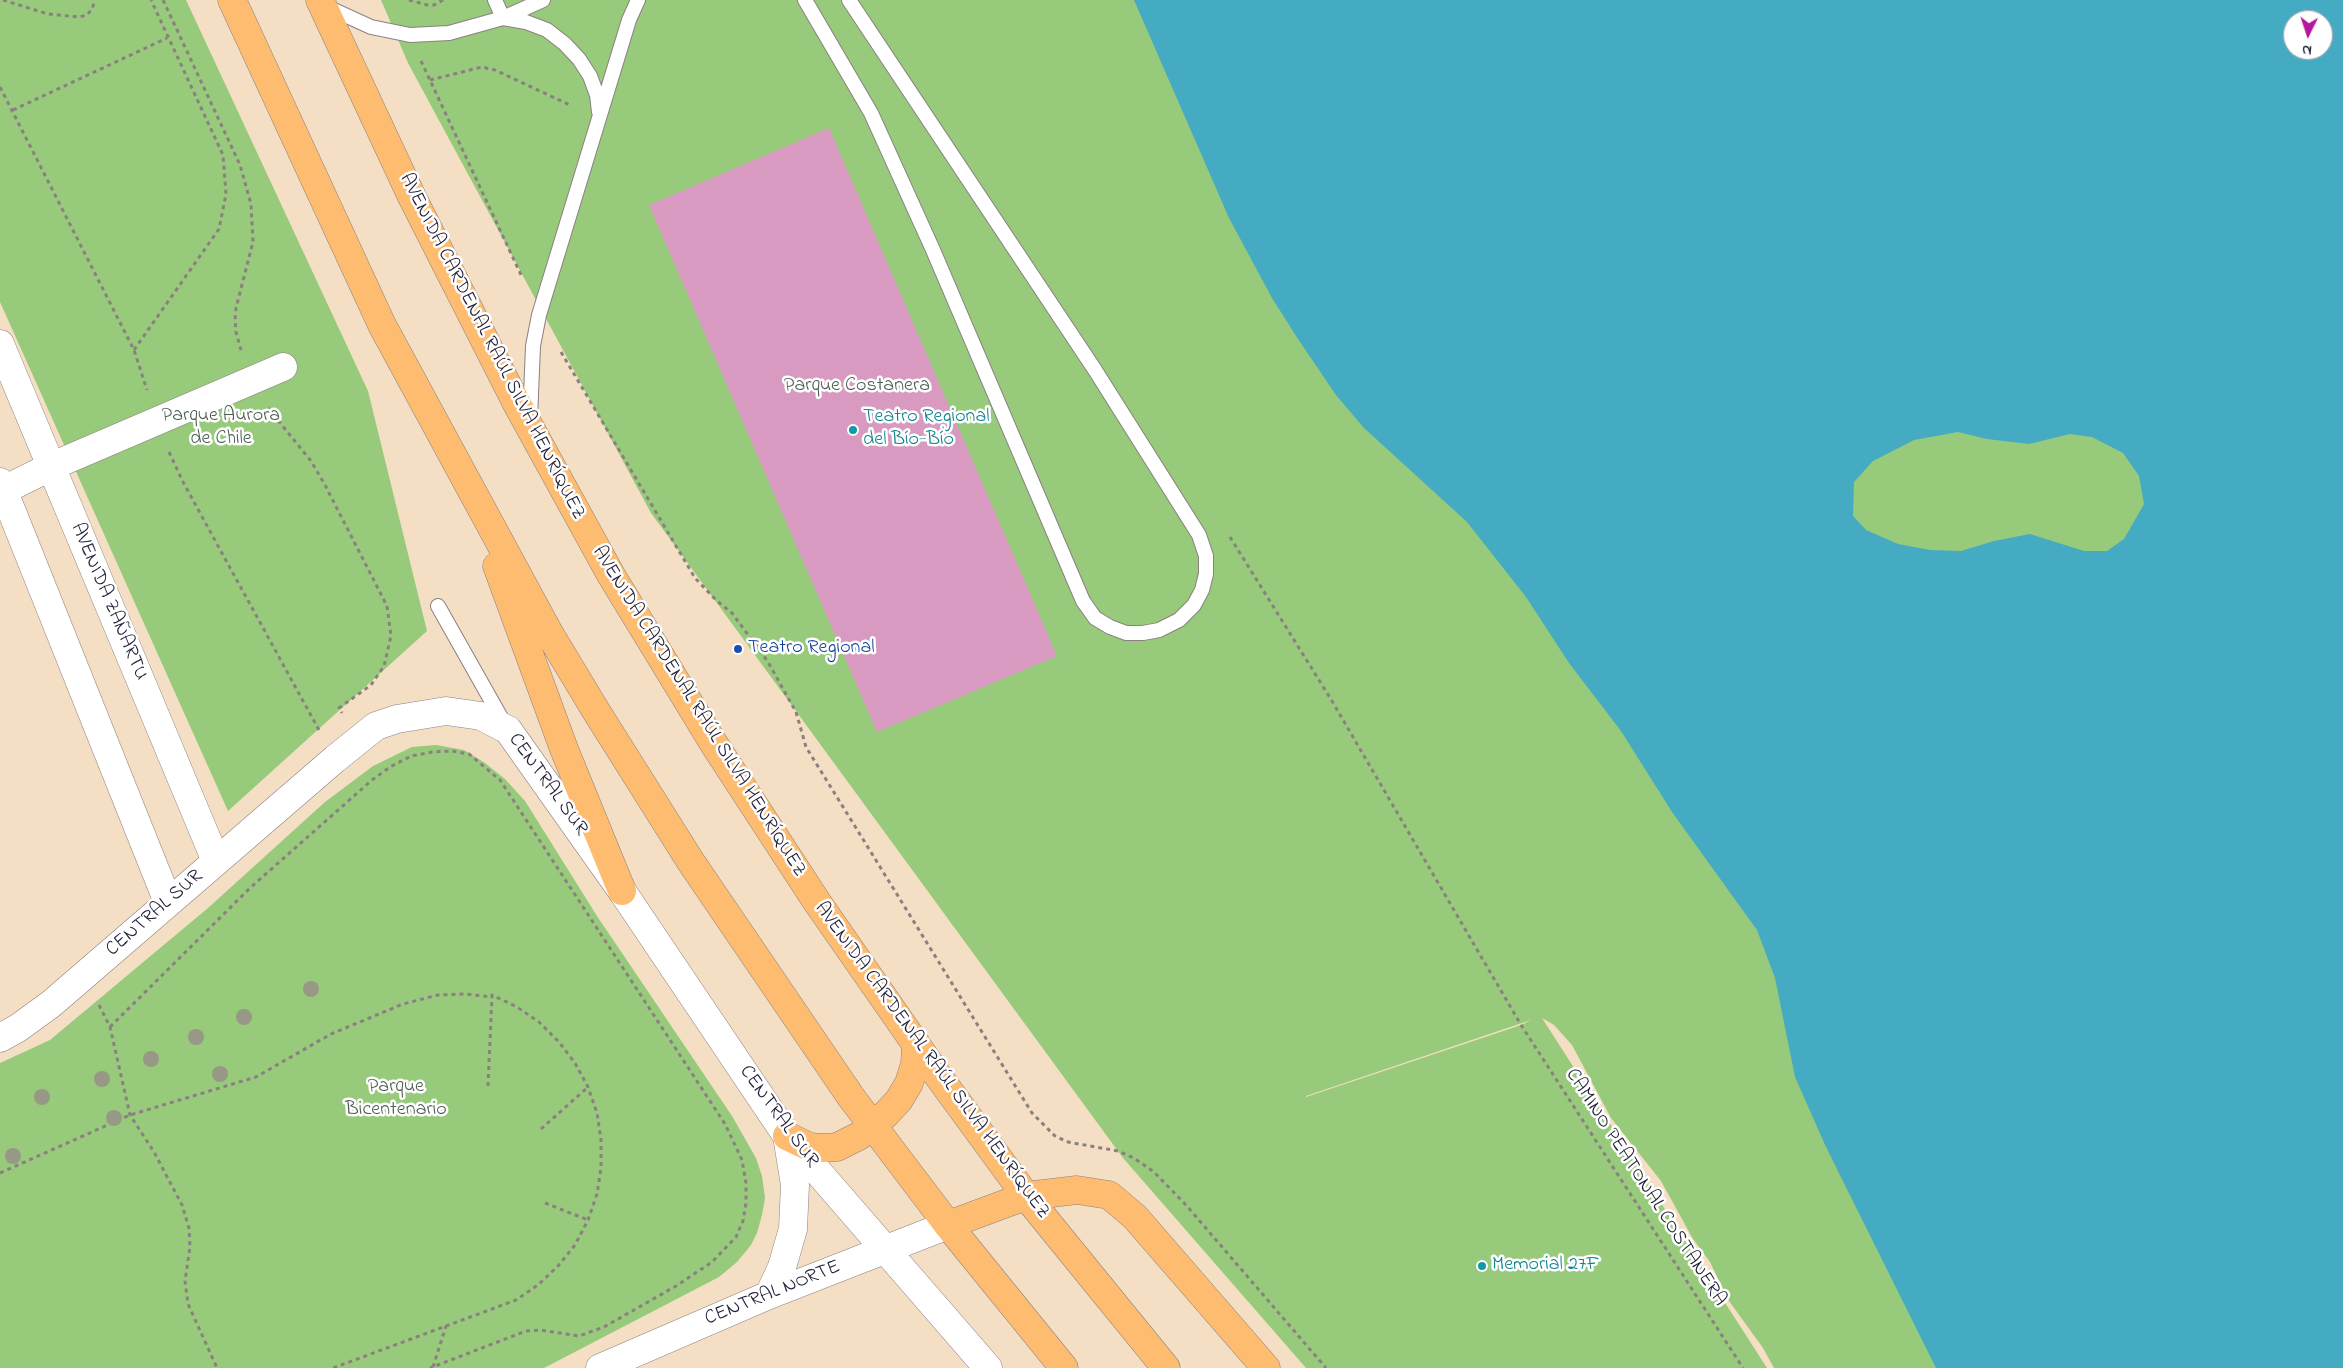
<!DOCTYPE html>
<html>
<head>
<meta charset="utf-8">
<style>
  body { margin:0 }
  #map { position:relative; width:2343px; height:1368px; overflow:hidden; background:#f4dfc4; font-family:"Indie Flower",sans-serif }
  canvas { display:block }
  .north { position:absolute; left:2283px; top:10px; width:50px; height:50px; box-sizing:border-box; background:#fff; border:1px solid #a7a7b1; border-radius:50%; rotate:184deg; font-size:14px; font-weight:700; line-height:20px; text-align:center; color:#22223b }
  .north::after { content:''; display:block; margin:auto; width:18px; height:22px; background:#b5179e; clip-path:polygon(50% 0,100% 100%,50% 72%,0 100%) }
</style>
</head>
<body>
<div id="map">
<canvas width="2343" height="1368"></canvas>
<div class="north">N</div>
</div>
<script>
const g = document.querySelector('canvas').getContext('2d');
g.lineJoin = 'round';
function paint(path, color) {
  g.fillStyle = color;
  g.fill(path, 'evenodd');
}
function poly(rows) {
  const path = new Path2D();
  for (const r of rows) {
    path.moveTo(r[0], r[1]);
    for (let i = 2; i < r.length; i += 2) path.lineTo(r[i], r[i + 1]);
  }
  return path;
}
function stroke(path, color, width, dash) {
  g.strokeStyle = color;
  g.lineWidth = width;
  g.lineCap = dash ? 'butt' : 'round';
  g.setLineDash(dash || []);
  g.stroke(path);
}
function drawText(font, color, halo, rows, align = 'center') {
  g.font = font + ' "Indie Flower",sans-serif';
  g.lineWidth = 5;
  g.setLineDash([]);
  g.textBaseline = 'middle';
  g.strokeStyle = halo;
  g.fillStyle = color;
  for (const [text, x, y, turn = 0] of rows) {
    g.save();
    g.translate(x, y);
    g.rotate((+turn || 0) * Math.PI / 180);
    g.textAlign = isNaN(turn) ? turn : align;
    if (halo) g.strokeText(text, 0, 0);
    g.fillText(text, 0, 0);
    g.restore();
  }
}
const green = poly([
  [0,0,186,0,368,391,427,631,228,811,0,302],
  [381,0,2343,0,2343,1368,1774,1368,1763,1348,1729,1301,1710,1262,1693,1239,1661,1181,1611,1118,1572,1045,1554,1025,1542,1018,1767,1368,1306,1368,1123,1158,651,513,408,63],
  [2293,20,2323,20,2323,50,2293,50],
  [1531,1020,1521,1025,1306,1097,1306,1096],
  [436,745,464,750,485,763,505,779,525,801,597,916,732,1116,756,1158,762,1176,765,1198,762,1215,757,1233,751,1245,737,1262,719,1277,544,1368,0,1368,0,1063,50,1040,208,908,325,802,373,766,412,747]
]);
const water = poly([
  [1134,0,2343,0,2343,1368,1936,1368,1826,1147,1795,1077,1775,978,1757,930,1672,812,1621,731,1569,663,1526,597,1467,522,1364,428,1336,395,1298,339,1272,298,1229,218],
  [2293,20,2323,20,2323,50,2293,50],
  [1958,432,1987,439,2029,444,2070,434,2092,437,2123,453,2139,476,2144,504,2124,539,2107,551,2084,551,2030,534,1994,541,1961,551,1930,550,1898,544,1866,530,1853,516,1854,482,1873,461,1914,440]
]);
const building = poly([
  [829,128,1057,656,877,732,649,205]
]);
const path = poly([
  [3,0,48,14,79,17,87,15,92,9,94,3,93,0],
  [163,0,240,165,251,204,253,242,236,308,235,320,236,332,241,350],
  [409,0,427,5,434,5,443,0],
  [421,61,522,277],
  [430,80,482,67,495,70,572,106],
  [0,87,134,350,147,390],
  [13,110,167,38],
  [134,350,219,229,226,194,223,155,151,0],
  [561,352,695,578,716,600,732,613,768,662,796,712,806,747,1032,1113,1055,1136,1068,1142,1118,1151,1134,1158,1154,1172,1186,1205,1326,1368],
  [268,408,311,461,325,485,387,606,391,636,384,666,371,685,339,708,342,713],
  [169,452,183,482,319,730],
  [1230,537,1332,701,1521,1025,1743,1368],
  [99,1005,110,1027,130,1115,154,1152,182,1205,189,1228,190,1247,185,1281,188,1304,217,1368],
  [110,1027,250,888,372,780,390,767,411,756,432,752,452,751,469,754,500,780,725,1124,742,1160,746,1183,746,1203,743,1221,736,1237,712,1262,676,1286,604,1327,579,1336,540,1330,526,1331,430,1368],
  [488,1086,492,996],
  [541,1129,588,1087],
  [0,1173,130,1115,256,1077,331,1034,403,1004,438,995,465,994,492,997,492,995,517,1007,539,1022,559,1042,575,1063,588,1087,597,1113,601,1140,601,1168,597,1194,588,1220,575,1245,558,1266,538,1285,516,1300,333,1368],
  [545,1203,588,1220],
  [433,1367,446,1326]
]);
const service = poly([
  [495,0,503,18],
  [805,0,871,113,933,250,1083,601,1095,618,1110,627,1126,633,1143,633,1159,630,1179,620,1194,605,1202,590,1206,574,1206,556,1199,535,1095,370,849,0],
  [325,6,371,27,410,35,449,33,503,18,543,0],
  [503,18,526,22,547,30,565,44,579,59,590,76,597,95,599,112],
  [530,419,533,346,539,315,629,20,638,0],
  [438,606,504,723]
]);
const minor = poly([
  [0,344,216,861],
  [0,482,168,902],
  [0,492,52,466,283,367]
]);
const tertiary = poly([
  [0,1038,18,1028,51,1004,335,759,376,726,397,719,446,711,481,716,508,730,622,891,787,1136,988,1368],
  [769,1295,782,1267,793,1229,795,1185,787,1136],
  [600,1368,769,1295,948,1225]
]);
const primary = poly([
  [232,0,382,325,549,633,596,711,691,862,851,1097,948,1225,1064,1368],
  [320,0,412,197,517,404,611,575,714,744,817,902,936,1073,1026,1196,1166,1368],
  [497,566,564,749,622,891],
  [787,1136,810,1147,824,1148,837,1147,859,1136,886,1114,899,1100,909,1083,915,1064,916,1044],
  [948,1225,1026,1196,1077,1190,1109,1195,1135,1217,1266,1368]
]);
const trees = [
  [311,989],
  [244,1017],
  [196,1037],
  [151,1059],
  [220,1074],
  [102,1079],
  [42,1097],
  [114,1118],
  [13,1156]
];
const markers = [
  [853,430,5,"#0f9aa8"],
  [738,649,5,"#1a4fb4"],
  [1482,1266,5,"#0f9aa8"]
];
const streetNames = [
  ["AVENIDA CARDENAL RAÚL SILVA HENRÍQUEZ",491,347,63],
  ["AVENIDA ZAÑARTU",108,602,67],
  ["AVENIDA CARDENAL RAÚL SILVA HENRÍQUEZ",698,712,58],
  ["CENTRAL SUR",547,785,54],
  ["CENTRAL SUR",155,914,-41],
  ["AVENIDA CARDENAL RAÚL SILVA HENRÍQUEZ",931,1061,54],
  ["CENTRAL SUR",778,1117,54],
  ["CAMINO PEATONAL COSTANERA",1645,1188,57],
  ["CENTRAL NORTE",773,1294,-22]
];
const parkNames = [
  ["Parque Costanera",857,387],
  ["Parque Aurora",221,417],
  ["de Chile",221,440],
  ["Parque",396,1088],
  ["Bicentenario",396,1111]
];
const cultureNames = [
  ["Teatro Regional",863,418],
  ["del Bío-Bío",863,441],
  ["Memorial 27F",1492,1266]
];
const transitNames = [
  ["Teatro Regional",748,649]
];
paint(green, '#97ca7a');
paint(water, '#44abc3');
paint(building, '#d89ac1');
stroke(service, '#8b8080', 16);
stroke(minor, '#8b8080', 29);
stroke(tertiary, '#8b8080', 29);
stroke(primary, '#8b8080', 29);
stroke(path, '#8b8080', 3, [4, 4]);
stroke(service, '#fff', 14);
stroke(minor, '#fff', 28);
stroke(tertiary, '#fff', 28);
stroke(primary, '#fdbc70', 28);
g.fillStyle = '#979885';
for (const [x, y] of trees) {
  g.beginPath();
  g.arc(x, y, 8, 0, 2 * Math.PI);
  g.fill();
}
for (const [x, y, r, color] of markers) {
  const dot = new Path2D();
  dot.arc(x, y, r, 0, 2 * Math.PI);
  g.fillStyle = color;
  g.fill(dot);
  stroke(dot, '#fff', 2);
}
drawText('20px', '#22223b', '#fff', streetNames);
drawText('20px', '#4b5d51', '#fff', parkNames);
drawText('20px', '#0d838f', '#fff', cultureNames, 'left');
drawText('20px', '#164399', '#fff', transitNames, 'left');
</script>
</body>
</html>
